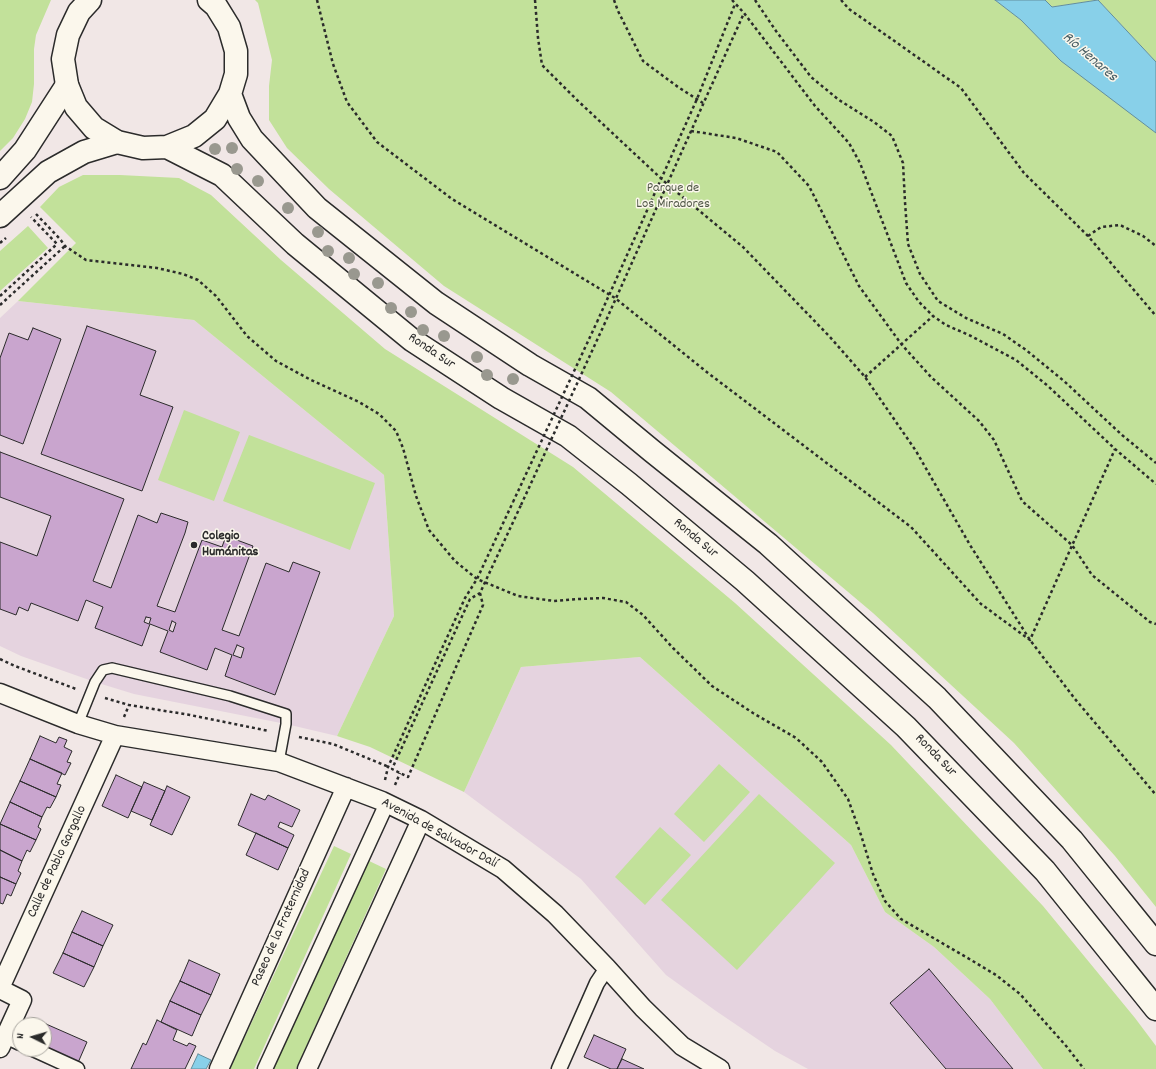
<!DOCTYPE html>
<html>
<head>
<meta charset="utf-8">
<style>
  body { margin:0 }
  #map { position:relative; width:1156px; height:1069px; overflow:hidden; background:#f1e7e6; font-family:Dekko,sans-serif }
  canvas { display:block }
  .north { position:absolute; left:12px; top:1017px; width:40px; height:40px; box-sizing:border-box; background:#fbf7ec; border:1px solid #a8a59f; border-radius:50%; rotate:275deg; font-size:11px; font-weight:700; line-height:16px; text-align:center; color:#2b2b2b }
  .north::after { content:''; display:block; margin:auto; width:14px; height:18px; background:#2b2b2b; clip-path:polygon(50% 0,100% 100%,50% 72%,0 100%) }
</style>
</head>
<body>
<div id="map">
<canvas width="1156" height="1069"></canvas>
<div class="north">N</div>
</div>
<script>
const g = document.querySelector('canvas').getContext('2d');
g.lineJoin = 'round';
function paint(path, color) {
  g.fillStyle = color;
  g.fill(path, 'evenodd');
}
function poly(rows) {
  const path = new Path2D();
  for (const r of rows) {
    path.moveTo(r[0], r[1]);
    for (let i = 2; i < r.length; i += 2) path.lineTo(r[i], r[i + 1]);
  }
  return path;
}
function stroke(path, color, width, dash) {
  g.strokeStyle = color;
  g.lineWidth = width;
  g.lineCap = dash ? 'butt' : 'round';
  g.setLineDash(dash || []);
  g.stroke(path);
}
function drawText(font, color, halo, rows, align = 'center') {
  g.font = font + ' Dekko,sans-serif';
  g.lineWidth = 3;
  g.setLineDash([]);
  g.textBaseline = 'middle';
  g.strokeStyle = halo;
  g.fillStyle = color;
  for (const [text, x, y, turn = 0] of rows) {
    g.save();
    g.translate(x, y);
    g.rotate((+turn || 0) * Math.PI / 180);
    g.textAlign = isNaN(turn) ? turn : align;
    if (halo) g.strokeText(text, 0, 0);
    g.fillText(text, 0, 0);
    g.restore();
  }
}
const built = poly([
  [18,301,194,320,384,475,394,616,337,736,286,724,134,694,95,682,21,656,0,646,0,318],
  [640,657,851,845,885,912,934,947,990,999,1043,1069,808,1069,775,1051,716,1011,666,975,581,879,464,792,521,667]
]);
const green = poly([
  [0,0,51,0,36,35,34,49,34,84,32,102,25,119,13,138,0,151],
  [255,0,995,0,1021,20,1156,133,1156,907,1115,856,1014,743,873,613,611,392,444,286,329,189,287,148,269,120,269,86,272,60,258,3],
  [1045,0,1156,0,1156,62,1098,0,1052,7],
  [83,175,120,175,179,178,211,195,281,260,385,349,573,467,735,603,891,745,1043,906,1135,1018,1156,1046,1156,1069,1043,1069,990,999,934,947,885,912,851,845,640,657,521,667,464,792,370,747,337,736,394,616,384,475,194,320,18,301,76,243,40,207,59,187],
  [28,226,48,248,0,291,0,251],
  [184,410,240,432,214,501,158,480],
  [249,435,375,483,350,550,223,501],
  [719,764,750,792,704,842,674,814],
  [759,794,835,863,737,970,661,900],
  [660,827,691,855,645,905,615,877],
  [334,846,351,854,254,1069,230,1069],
  [367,860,386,869,296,1069,273,1069]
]);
const water = poly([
  [995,0,1045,0,1052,7,1098,0,1156,62,1156,133,1061,61,1021,20,995,0],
  [198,1054,211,1060,206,1069,191,1069,198,1054]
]);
const building = poly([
  [87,326,156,351,140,395,173,407,142,491,41,454,87,326],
  [33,328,61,339,23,444,0,435,0,358,9,333,28,340,33,328],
  [0,452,124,499,93,581,111,588,138,515,157,523,161,513,188,522,185,533,157,606,175,612,202,540,222,547,226,536,253,546,222,630,239,636,266,563,289,572,293,562,320,572,275,695,225,676,232,655,215,648,207,670,160,652,168,631,150,624,142,646,95,628,103,607,86,600,78,621,31,603,28,611,19,607,16,615,0,609,0,542,37,556,51,516,0,497,0,452],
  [146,617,151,618,149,624,144,622,146,617],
  [172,621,176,623,173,632,169,630,172,621],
  [237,645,244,648,241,658,233,655,237,645],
  [40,736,56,743,59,737,67,740,64,747,72,751,67,762,71,763,65,775,30,759,40,736],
  [30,759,62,773,57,784,61,785,56,797,20,781,30,759],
  [116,775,142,787,128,818,102,806,116,775],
  [20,781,56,797,50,808,47,807,42,817,10,802,20,781],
  [144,782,165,791,152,820,131,811,144,782],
  [167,786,190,797,172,835,150,825,167,786],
  [251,794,265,800,268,795,300,810,292,827,280,822,278,827,294,835,288,848,238,825,251,794],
  [10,802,42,817,38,827,41,829,36,840,0,824,10,802],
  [0,824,36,840,30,852,27,850,22,861,0,850,0,824],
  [256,833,288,848,278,870,246,855,256,833],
  [0,850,22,861,18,871,21,873,16,884,0,877,0,850],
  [0,877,16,884,11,896,7,894,3,904,0,903,0,877],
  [82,911,113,925,103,946,72,932,82,911],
  [72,932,103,946,94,967,63,953,72,932],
  [63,953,94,967,84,987,53,973,63,953],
  [189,960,220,974,211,995,180,981,189,960],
  [929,969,1013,1069,946,1069,890,1003,929,969],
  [180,981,211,995,201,1015,170,1001,180,981],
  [170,1001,201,1015,192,1036,161,1022,170,1001],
  [157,1020,177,1030,173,1040,187,1046,189,1043,196,1046,185,1069,131,1069,143,1043,146,1045,157,1020],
  [46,1024,87,1042,77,1065,44,1049,44,1029,46,1024],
  [594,1035,626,1049,617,1069,611,1069,584,1057,594,1035],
  [622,1059,644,1069,617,1069,622,1059]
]);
const path = poly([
  [317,0,333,64,347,102,377,142,452,199,615,298,708,373,911,527,981,604,1030,640,1115,449],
  [535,0,538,38,542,65,577,100,667,184,743,247,830,337,865,377,916,451,970,545,1030,640,1075,699,1156,795],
  [614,0,618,11,643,61,678,87,703,103],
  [732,0,744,13,815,106,849,143,860,163,906,283,919,302,933,316,946,325,971,336,1016,360,1048,386,1115,449,1156,484],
  [755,0,776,31,811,77,839,100,874,122,892,136,903,163,905,202,908,244,920,274,938,301,966,318,1003,334,1026,350,1064,381,1122,435,1156,463],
  [841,0,849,9,961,88,1024,173,1088,236,1156,316],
  [691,131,736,138,777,152,809,186,859,286,902,345,931,377,979,421,994,440,1022,501,1072,545,1092,575,1150,622,1156,624],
  [36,214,60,239,65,246,86,260,157,268,183,274,198,280,216,296,247,336,276,361,311,380,359,402,379,414,396,431,403,448,416,496,429,530,455,561,477,579,518,596,554,601,579,599,603,598,626,602,643,615,673,648,712,686,753,713,796,738,822,762,848,799,861,835,873,874,885,901,901,919,971,960,996,975,1020,994,1067,1047,1084,1069],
  [1088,236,1101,227,1120,225,1143,236,1156,246],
  [0,243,6,238],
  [0,296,57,244,31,217],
  [0,305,65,246],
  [597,322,697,99,735,4],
  [604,325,744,13],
  [865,377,933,316],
  [480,593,483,605,408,777,392,769,470,599,480,593,521,505],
  [0,659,15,666,76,689],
  [105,698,129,705,190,715,269,731],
  [124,717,129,705],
  [299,737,333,744,389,767],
  [385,780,388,767,465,598,477,579,513,502],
  [395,785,400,773]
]);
const service = poly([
  [78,724,95,682,103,670,112,668,230,696,286,714,286,724,279,762]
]);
const pedestrian = poly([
  [5,1036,20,1043],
  [33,1049,77,1069],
  [265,1069,387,803],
  [559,1069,597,983,607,968]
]);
const minor = poly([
  [0,693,78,724,115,735,279,762,382,801,421,820,503,869,555,914,607,968,643,1008,682,1046,720,1069],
  [0,988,115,735],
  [0,989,22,1000,0,1048],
  [219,1069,346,787],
  [307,1069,421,820]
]);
const tertiary = poly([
  [0,178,25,150,67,85],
  [0,216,48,172,84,152,117,142]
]);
const secondary = poly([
  [90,0,79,12,68,35,63,59,67,85,76,107,94,128,117,142,143,148,167,147,194,136,215,119,230,94,236,74,236,51,229,27,216,6,209,0],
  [230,94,239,118,252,139,317,208,436,303,530,365,588,398,652,451,768,544,937,698,1072,840,1156,944],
  [167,147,222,175,295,244,412,340,501,398,568,436,629,484,745,581,906,727,1045,871,1156,1009]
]);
const pathBridge = poly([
  [513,502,597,322],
  [521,505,604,325]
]);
const trees = [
  [232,148],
  [215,149],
  [237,169],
  [258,181],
  [288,208],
  [318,232],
  [328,251],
  [349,258],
  [354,274],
  [378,283],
  [391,308],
  [411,312],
  [423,330],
  [444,336],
  [477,357],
  [487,375],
  [513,379]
];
const markers = [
  [194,545,4,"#2b2b2b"]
];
const parkNames = [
  ["Parque de",673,189],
  ["Los Miradores",673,205]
];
const streetNames = [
  ["Ronda Sur",431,352,34],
  ["Ronda Sur",695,539,40],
  ["Ronda Sur",935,756,46],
  ["Avenida de Salvador Dalí",439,834,29],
  ["Calle de Pablo Gargallo",58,862,-65],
  ["Paseo de la Fraternidad",282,928,-66]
];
const poiNames = [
  ["Colegio",202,537],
  ["Humánitas",202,553]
];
const waterNames = [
  ["Río Henares",1089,58,41]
];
paint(built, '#e5d3df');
paint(green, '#c2e19a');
paint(water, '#88d0e9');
stroke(water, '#638e9d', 1);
paint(building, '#c9a5ce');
stroke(building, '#2b2b2b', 1);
stroke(service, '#2b2b2b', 12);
stroke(pedestrian, '#2b2b2b', 17);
stroke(minor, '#2b2b2b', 21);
stroke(tertiary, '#2b2b2b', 25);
stroke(secondary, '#2b2b2b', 25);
stroke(path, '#2b2b2b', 2.5, [3, 3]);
stroke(service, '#fbf7ec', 9);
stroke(pedestrian, '#fbf7ec', 14);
stroke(minor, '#fbf7ec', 18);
stroke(tertiary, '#fbf7ec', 22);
stroke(secondary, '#fbf7ec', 22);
stroke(pathBridge, '#2b2b2b', 2.5, [3, 3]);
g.fillStyle = '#99988f';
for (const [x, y] of trees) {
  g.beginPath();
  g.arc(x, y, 6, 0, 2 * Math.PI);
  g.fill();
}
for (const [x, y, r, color] of markers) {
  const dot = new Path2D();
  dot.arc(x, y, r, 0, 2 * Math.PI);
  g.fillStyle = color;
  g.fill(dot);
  stroke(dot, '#fbf7ec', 1.5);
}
drawText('14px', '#515847', '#fbf7ec', parkNames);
drawText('14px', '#2b2b2b', '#fbf7ec', streetNames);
drawText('bold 14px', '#2b2b2b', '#fbf7ec', poiNames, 'left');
drawText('italic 15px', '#475d64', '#fbf7ec', waterNames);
</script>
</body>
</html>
